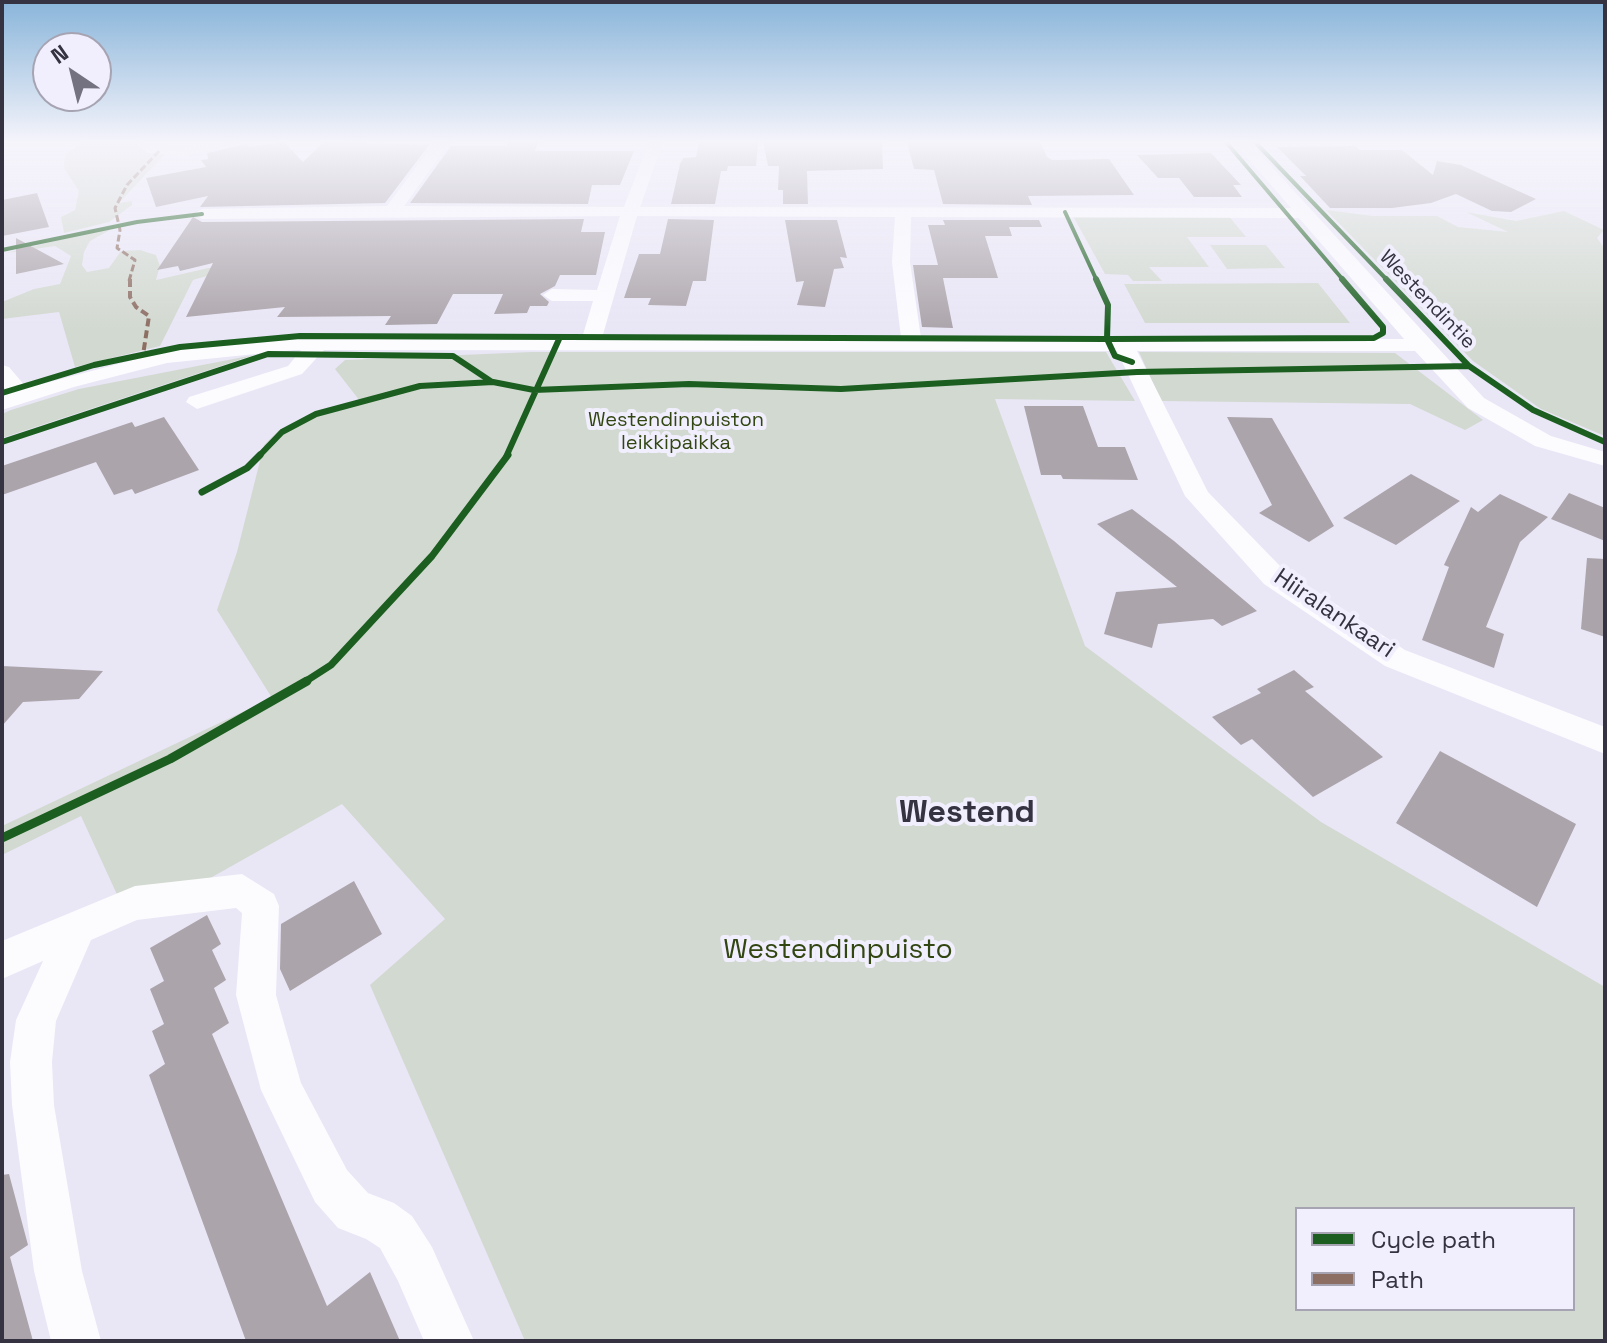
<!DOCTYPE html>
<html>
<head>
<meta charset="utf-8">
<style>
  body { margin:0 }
  #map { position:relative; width:1607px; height:1343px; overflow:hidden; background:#e9e6f6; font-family:"Space Grotesk",sans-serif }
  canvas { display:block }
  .frame { position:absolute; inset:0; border:4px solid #353341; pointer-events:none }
  .legend { position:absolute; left:1295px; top:1207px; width:280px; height:104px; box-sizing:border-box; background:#f1effe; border:2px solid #a6a4b2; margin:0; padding:10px 14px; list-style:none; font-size:24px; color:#353341 }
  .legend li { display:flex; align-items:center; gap:16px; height:40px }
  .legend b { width:40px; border:2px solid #a6a4b2 }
  .north { position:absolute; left:32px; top:32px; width:80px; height:80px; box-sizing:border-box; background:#f1effe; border:2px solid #a6a4b2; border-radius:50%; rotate:325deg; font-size:22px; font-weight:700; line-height:32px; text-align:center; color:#353341 }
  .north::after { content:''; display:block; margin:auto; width:28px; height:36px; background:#747280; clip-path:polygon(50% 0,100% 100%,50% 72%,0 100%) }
</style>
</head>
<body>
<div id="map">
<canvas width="1607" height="1343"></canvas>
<div class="frame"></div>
<ul class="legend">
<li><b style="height:10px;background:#1b5e20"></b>Cycle path</li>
<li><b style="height:10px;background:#8d6e63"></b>Path</li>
</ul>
<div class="north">N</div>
</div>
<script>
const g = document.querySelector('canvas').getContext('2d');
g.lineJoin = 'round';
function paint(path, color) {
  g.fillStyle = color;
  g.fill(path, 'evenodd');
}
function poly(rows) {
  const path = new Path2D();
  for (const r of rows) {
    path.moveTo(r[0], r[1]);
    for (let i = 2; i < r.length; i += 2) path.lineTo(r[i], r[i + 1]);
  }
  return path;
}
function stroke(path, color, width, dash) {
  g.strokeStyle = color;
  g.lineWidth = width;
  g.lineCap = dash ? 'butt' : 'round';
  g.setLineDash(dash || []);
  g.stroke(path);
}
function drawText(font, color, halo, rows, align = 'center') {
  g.font = font + ' "Space Grotesk",sans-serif';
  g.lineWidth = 8;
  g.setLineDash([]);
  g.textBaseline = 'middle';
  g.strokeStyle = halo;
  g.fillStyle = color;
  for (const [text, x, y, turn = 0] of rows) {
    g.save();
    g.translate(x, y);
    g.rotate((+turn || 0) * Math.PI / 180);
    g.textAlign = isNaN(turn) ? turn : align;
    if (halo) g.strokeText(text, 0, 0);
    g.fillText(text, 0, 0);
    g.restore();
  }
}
const green = poly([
  [84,142,138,142,143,150,167,152,119,203,132,201,132,205,109,222,64,233,61,217,75,210,79,191,64,168,65,155],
  [1326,210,1373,216,1437,216,1458,227,1508,232,1466,212,1516,221,1564,211,1604,230,1597,238,1605,249,1605,436,1541,409,1473,361],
  [1228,215,1246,237,1187,237,1209,267,1149,267,1162,281,1133,281,1128,275,1105,274,1073,216],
  [104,229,110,230,90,241,84,252,82,265,87,272,109,268,121,251,140,250,156,255,160,266,156,280,208,268,231,266,231,269,193,280,160,346,75,367,59,312,2,319,2,302,34,289,60,284,71,256,55,246,6,253],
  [1210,245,1266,245,1285,268,1227,269],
  [1318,283,1350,323,1145,323,1124,284],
  [532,352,1106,352,1135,401,995,399,1085,646,1321,822,1605,987,1605,1341,525,1341,370,985,445,919,342,804,205,881,120,901,81,816,2,855,2,826,272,698,217,610,237,552,264,445,279,430,360,401,335,369,345,360],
  [1297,1209,1573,1209,1573,1309,1297,1309],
  [1139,352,1395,353,1483,420,1465,430,1410,404,1161,401],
  [254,355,2,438,2,414,11,410,79,389]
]);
const building = poly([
  [284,142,303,162,324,142,429,145,385,203,200,207,208,196,156,207,146,178,206,167,201,160,208,159,207,153,246,144,250,147],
  [508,142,538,142,535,151,634,151,620,185,592,185,588,204,410,203,451,146,507,146],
  [699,142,758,142,756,166,728,166,727,171,721,171,715,204,671,204,680,164,683,158,696,157],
  [763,142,882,142,883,169,807,171,808,204,783,204,783,190,778,190,779,166,768,166],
  [907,142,1040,142,1047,157,1052,160,1109,159,1134,195,1028,196,1032,205,943,204,934,170,914,169],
  [1355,146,1360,150,1402,150,1433,175,1437,161,1461,165,1536,199,1511,212,1492,211,1456,194,1431,203,1392,208,1330,208,1300,176,1306,176,1277,147],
  [1211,153,1241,185,1233,185,1242,197,1194,197,1179,178,1158,178,1137,155],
  [37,193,49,227,2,236,2,200],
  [193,217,202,222,584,219,581,232,605,232,596,275,560,275,555,286,540,294,549,302,547,306,530,306,527,313,494,314,503,294,453,294,437,324,385,325,391,316,277,317,285,307,186,317,213,263,180,271,178,266,157,270],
  [668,219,714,220,706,281,693,281,686,306,648,305,651,298,624,298,639,254,660,254],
  [785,220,837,220,847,258,840,257,844,268,834,269,825,307,797,305,804,281,796,282],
  [943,220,1039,220,1042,227,1009,227,1012,236,985,236,998,278,943,278,953,328,922,327,913,265,938,265,928,225,945,225],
  [16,238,64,264,16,274],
  [1024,406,1083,406,1098,447,1125,447,1138,480,1063,479,1061,475,1041,475],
  [164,417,199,470,135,494,132,489,114,495,96,462,2,495,2,466,132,422,135,427],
  [1227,417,1272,418,1334,526,1309,542,1259,513,1272,505],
  [1411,474,1460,501,1396,545,1343,518],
  [1569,493,1605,508,1605,541,1551,519],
  [1500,494,1548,517,1520,542,1486,627,1504,634,1494,668,1422,640,1449,567,1444,565,1471,507,1478,512],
  [1132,509,1174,541,1257,611,1222,626,1213,619,1158,624,1152,648,1104,634,1116,592,1177,587,1097,524],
  [1587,558,1605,559,1605,637,1581,629],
  [2,666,103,671,79,699,23,702,2,726],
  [1294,670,1314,687,1305,691,1383,757,1313,797,1252,739,1241,745,1212,717,1261,693,1257,689],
  [1440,751,1576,824,1537,907,1396,823],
  [354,881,382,934,290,991,280,969,281,924],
  [207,915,221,944,212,950,226,980,214,988,229,1023,212,1034,327,1306,370,1272,400,1341,246,1341,149,1075,165,1064,152,1031,164,1024,150,989,164,981,150,948],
  [9,1174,28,1245,10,1257,33,1341,2,1341,2,1175]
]);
const minor = poly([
  [135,142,183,148,242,142,183,156,147,153,135,142],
  [435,142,450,142,404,206,624,207,649,142,663,142,640,207,1291,208,1234,142,1249,142,1484,398,1551,436,1605,452,1605,466,1535,446,1468,408,1415,351,1137,351,1208,492,1284,570,1405,650,1605,727,1605,754,1385,666,1264,584,1185,496,1117,351,324,350,302,374,197,409,186,402,189,397,288,366,301,350,295,350,167,363,74,387,2,410,2,396,9,394,2,385,2,365,9,367,27,388,167,351,295,338,582,338,593,301,552,301,543,295,552,289,597,290,620,216,202,219,194,214,202,209,387,206,435,142],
  [637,216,895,217,892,262,901,338,602,338,637,216],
  [911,217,1299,218,1404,339,921,338,910,262,911,217],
  [242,874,274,894,279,906,276,995,301,1083,347,1170,368,1193,394,1203,412,1216,432,1247,474,1341,424,1341,398,1281,380,1248,366,1239,338,1228,315,1202,261,1090,236,995,242,913,236,908,137,920,91,940,56,1021,52,1062,54,1105,82,1271,101,1341,51,1341,34,1271,12,1105,10,1062,16,1020,43,961,2,979,2,941,135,886,242,874]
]);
const quietFar1 = poly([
  [129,281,135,260,117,248,120,230,115,208,127,185,161,149]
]);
const quiet = poly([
  [130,279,130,297,136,307,149,316,143,355]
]);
const cyclewayFar3 = poly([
  [1226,142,1344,281],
  [1255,142,1388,281],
  [1065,212,1097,281],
  [2,250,137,222,202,214]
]);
const cyclewayFar2 = poly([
  [1096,279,1108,305,1107,339,1115,356,1132,362],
  [1386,279,1469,366,1533,410,1605,442],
  [2,393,94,365,180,347,300,336,1107,339,1374,338,1383,333,1383,327,1342,279],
  [2,442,268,354,453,356,492,382],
  [258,457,282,432,316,414,420,386,493,382,534,390,689,384,841,389,1137,372,1469,366],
  [506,457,560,337]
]);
const cyclewayFar1 = poly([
  [202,492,247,468,260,455],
  [303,683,331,665,432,556,508,455]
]);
const cycleway = poly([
  [2,838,170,759,307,681]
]);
const farStreetnames = [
  ["Westendintie",1427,300,46]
];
const farParknames = [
  ["Westendinpuiston",676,421],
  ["leikkipaikka",676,444]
];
const streetNames = [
  ["Hiiralankaari",1334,614,34]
];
const nearParknames = [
  ["Westendinpuisto",838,950]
];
const districtNames = [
  ["Westend",967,813]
];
paint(green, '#d2d9d0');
paint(building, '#aca4ab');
paint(minor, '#fcfbfe');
stroke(quietFar1, '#8d6e63', 3, [7, 3]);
stroke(quiet, '#8d6e63', 4, [8, 4]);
stroke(cyclewayFar3, '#1b5e20', 4);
stroke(cyclewayFar2, '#1b5e20', 6);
stroke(cyclewayFar1, '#1b5e20', 7);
stroke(cycleway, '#1b5e20', 9);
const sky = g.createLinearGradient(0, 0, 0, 330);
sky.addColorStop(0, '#89b5da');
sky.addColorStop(0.43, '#f5f4fb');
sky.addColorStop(1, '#f5f4fb00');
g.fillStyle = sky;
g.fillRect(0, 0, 1607, 330);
drawText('20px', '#353341', '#f1effe', farStreetnames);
drawText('20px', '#324612', '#f1effe', farParknames);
drawText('24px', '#353341', '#f1effe', streetNames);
drawText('28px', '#324612', '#f1effe', nearParknames);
drawText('bold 32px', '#353341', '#f1effe', districtNames);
</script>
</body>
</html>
